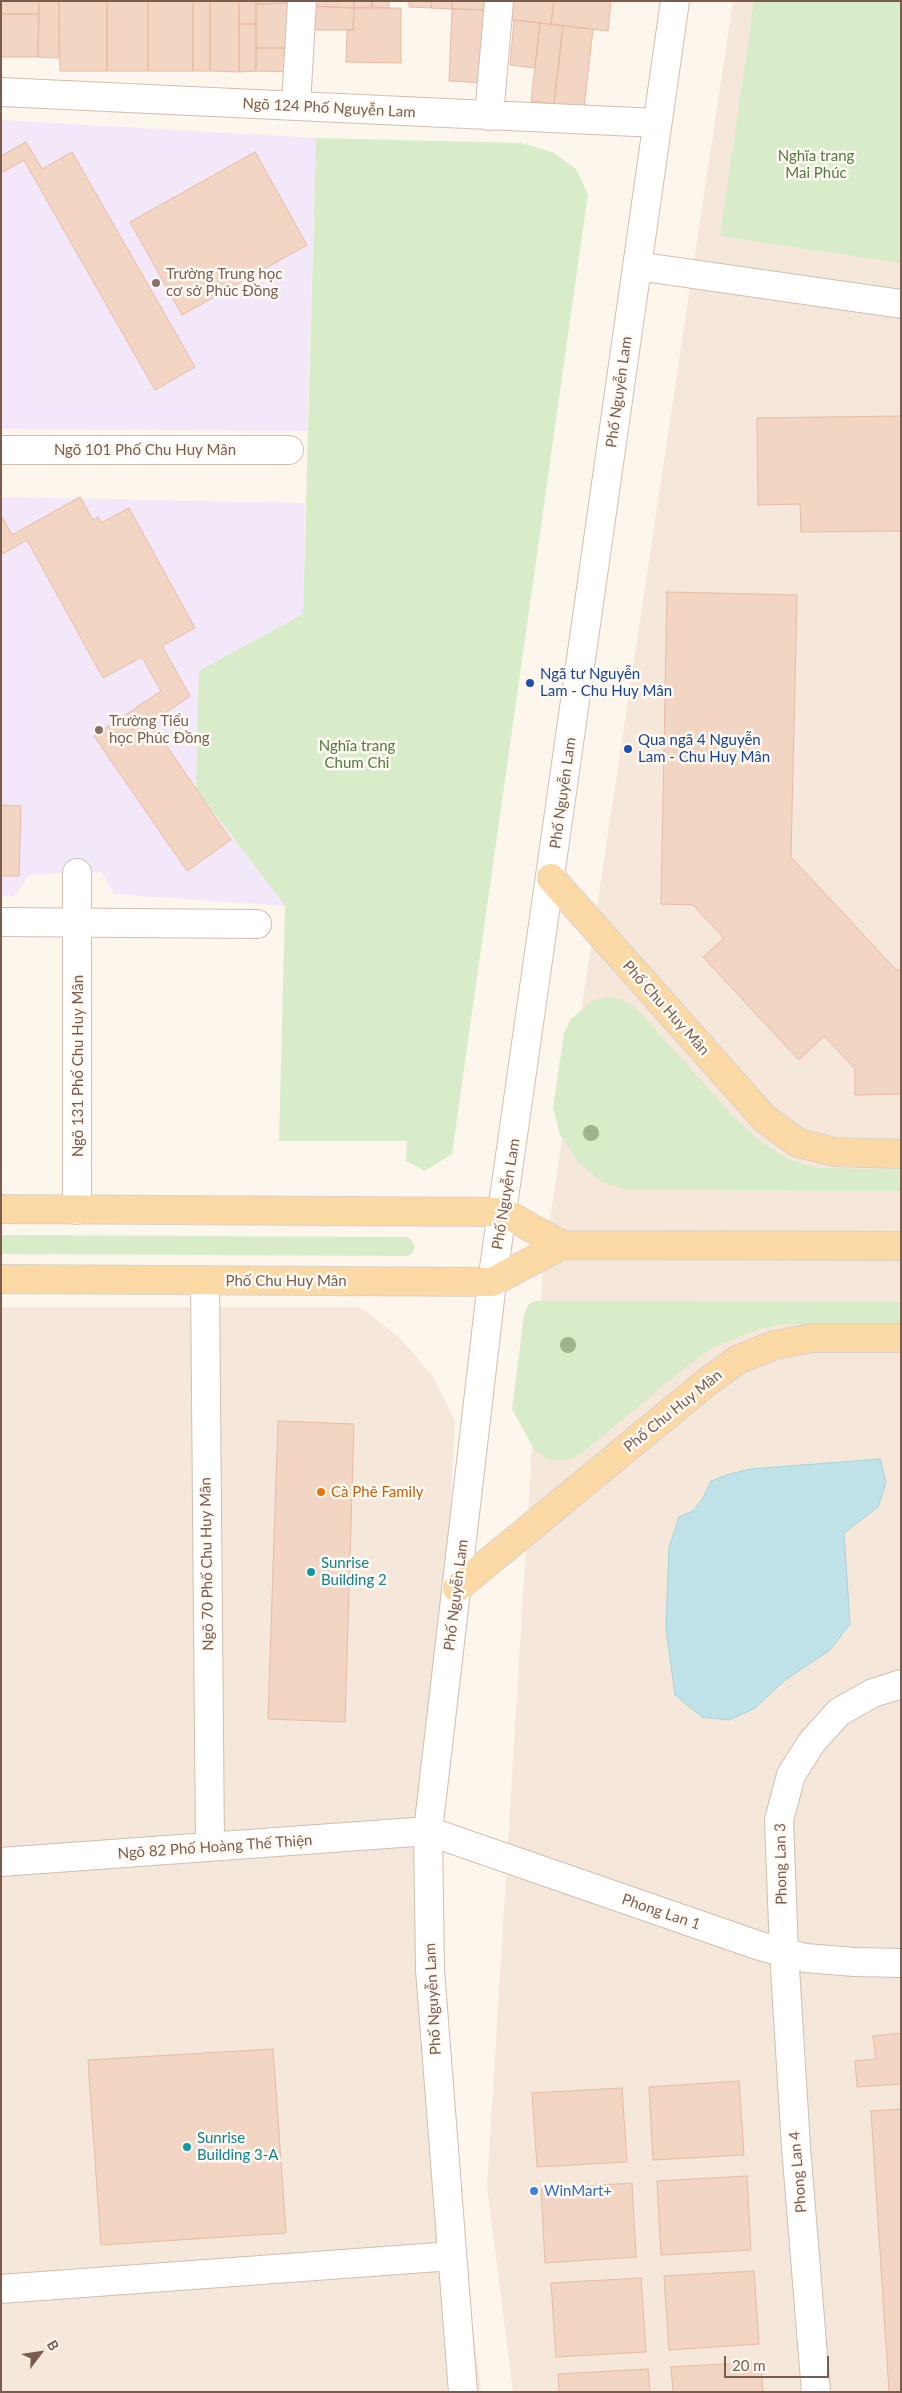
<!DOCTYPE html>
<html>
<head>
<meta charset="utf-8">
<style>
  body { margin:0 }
  #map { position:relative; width:902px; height:2393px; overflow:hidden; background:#fdf6ec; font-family:Lato,sans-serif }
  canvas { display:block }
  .frame { position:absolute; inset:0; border:2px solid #7a5c4d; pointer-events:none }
  .north { position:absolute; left:15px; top:2328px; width:50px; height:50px; -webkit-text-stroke:4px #fffaf3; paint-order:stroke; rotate:59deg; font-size:14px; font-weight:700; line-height:20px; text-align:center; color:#7a5c4d }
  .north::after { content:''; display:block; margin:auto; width:18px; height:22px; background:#7a5c4d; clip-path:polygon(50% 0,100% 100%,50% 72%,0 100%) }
  .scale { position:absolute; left:724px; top:2356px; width:105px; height:22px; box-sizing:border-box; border:2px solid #7a5c4d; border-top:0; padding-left:6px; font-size:15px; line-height:18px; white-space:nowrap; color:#7a5c4d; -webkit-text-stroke:4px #fffaf3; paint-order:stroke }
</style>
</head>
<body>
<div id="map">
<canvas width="902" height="2393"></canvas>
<div class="frame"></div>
<div class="north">B</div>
<div class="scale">20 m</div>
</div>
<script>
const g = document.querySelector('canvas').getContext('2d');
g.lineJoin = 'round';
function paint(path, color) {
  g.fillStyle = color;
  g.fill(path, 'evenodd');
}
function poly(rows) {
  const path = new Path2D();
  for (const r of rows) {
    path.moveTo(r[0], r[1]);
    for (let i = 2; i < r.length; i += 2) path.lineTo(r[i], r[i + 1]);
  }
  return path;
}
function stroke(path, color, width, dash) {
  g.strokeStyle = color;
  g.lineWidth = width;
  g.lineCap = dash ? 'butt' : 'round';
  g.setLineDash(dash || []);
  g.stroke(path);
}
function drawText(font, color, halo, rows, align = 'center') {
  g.font = font + ' Lato,sans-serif';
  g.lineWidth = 5;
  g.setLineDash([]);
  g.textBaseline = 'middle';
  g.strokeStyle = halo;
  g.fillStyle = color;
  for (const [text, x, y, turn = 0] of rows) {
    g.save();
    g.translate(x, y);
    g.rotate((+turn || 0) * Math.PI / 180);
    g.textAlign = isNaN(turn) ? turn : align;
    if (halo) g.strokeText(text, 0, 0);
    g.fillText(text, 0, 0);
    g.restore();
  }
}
const residential = poly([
  [733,1,901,1,901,2392,513,2392,487,2187,543,1266],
  [1,1307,360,1307,400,1338,433,1377,455,1421,428,1968,481,2392,1,2392]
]);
const education = poly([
  [1,120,316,138,307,431,1,429],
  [1,497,305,503,303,614,199,672,196,789,285,906,114,894,102,872,30,875,14,896,1,896]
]);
const green = poly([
  [754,1,901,1,901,263,720,236],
  [316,138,521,143,552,152,576,169,588,194,452,1154,425,1171,406,1161,407,1141,279,1141,285,906,196,789,199,671,303,614],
  [606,997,620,999,634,1006,733,1116,760,1141,790,1160,819,1168,901,1169,901,1191,626,1190,600,1181,578,1161,560,1135,553,1107,564,1033,570,1020,592,1001],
  [1,1235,407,1237,412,1241,415,1247,412,1253,408,1256,1,1254],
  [534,1301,901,1302,901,1324,784,1324,760,1329,736,1338,712,1348,690,1364,583,1452,571,1459,557,1461,545,1458,534,1449,512,1409,524,1315,528,1305]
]);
const water = poly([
  [880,1459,886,1482,878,1507,844,1533,850,1624,830,1650,785,1680,755,1708,729,1720,702,1717,675,1695,666,1628,669,1548,679,1517,693,1511,703,1498,711,1481,730,1474,751,1469,880,1459]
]);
const building = poly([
  [1,1,39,1,39,14,1,14,1,1],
  [39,1,59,1,59,58,38,57,39,1],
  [59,1,107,1,107,71,60,71,59,1],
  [107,1,148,1,148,71,107,71,107,1],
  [148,1,193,1,193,71,148,71,148,1],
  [193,1,210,1,210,71,193,71,193,1],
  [210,1,239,1,239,72,210,71,210,1],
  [239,1,256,1,256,24,239,24,239,1],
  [256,1,298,1,298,3,256,4,256,1],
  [309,1,354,1,354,8,309,6,309,1],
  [354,1,372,1,372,7,354,8,354,1],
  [372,1,389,1,389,8,372,7,372,1],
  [409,1,432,1,431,8,409,7,409,1],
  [432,1,452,1,452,9,431,8,432,1],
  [452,1,493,1,492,10,452,9,452,1],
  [507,1,554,1,551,24,505,19,507,1],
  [554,1,611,1,608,31,551,24,554,1],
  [298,3,299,48,256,48,256,4,298,3],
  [309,6,354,8,353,30,309,30,309,6],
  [354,8,401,8,401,63,346,62,347,30,353,30,354,8],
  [452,9,492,10,490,83,449,81,452,9],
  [1,14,39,14,38,57,1,57,1,14],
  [514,20,540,23,535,68,510,65,514,20],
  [540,23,563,26,554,104,531,101,540,23],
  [239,24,256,24,256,71,239,72,239,24],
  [563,26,593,29,584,108,554,104,563,26],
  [256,48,295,48,295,72,256,71,256,48],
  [26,142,42,169,72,152,195,367,155,390,24,160,1,173,1,156,26,142],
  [255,152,307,245,182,315,130,222,255,152],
  [901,416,901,531,801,532,800,504,758,505,757,418,901,416],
  [80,497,93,520,98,517,101,523,129,508,195,628,162,646,190,696,151,723,231,840,187,871,94,736,161,691,142,657,103,678,27,540,1,555,1,515,12,535,80,497],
  [667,592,797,595,791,857,896,970,901,970,901,1094,855,1095,855,1069,824,1036,799,1060,703,957,724,938,693,905,661,904,667,592],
  [1,805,21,806,19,876,1,876,1,805],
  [278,1421,354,1424,345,1722,268,1719,278,1421],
  [901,2033,901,2084,857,2087,855,2061,876,2059,873,2036,901,2033],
  [273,2049,286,2233,101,2245,88,2060,273,2049],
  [739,2081,744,2155,653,2160,649,2087,739,2081],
  [622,2088,627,2162,537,2167,532,2093,622,2088],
  [901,2109,901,2392,889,2392,871,2111,901,2109],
  [747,2176,751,2250,661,2255,657,2181,747,2176],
  [632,2183,636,2257,545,2263,541,2189,632,2183],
  [754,2271,759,2344,669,2350,664,2276,754,2271],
  [641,2278,646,2352,556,2357,551,2283,641,2278],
  [761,2362,763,2392,673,2392,671,2367,761,2362],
  [648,2369,650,2392,559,2392,558,2374,648,2369]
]);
const minor = poly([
  [1,92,657,123],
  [296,106,302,1],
  [489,116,499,1],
  [637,266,901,304],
  [1,450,289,450],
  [1,922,257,924],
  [77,1210,77,873],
  [205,1281,210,1847],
  [1,1862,428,1831,760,1946,805,1958,855,1962,901,1963],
  [1,2289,452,2256],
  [463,2392,430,1970,428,1831,492,1282,675,1],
  [816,2392,796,2147,784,1952,779,1820,791,1775,812,1742,839,1712,873,1693,901,1684]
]);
const major = poly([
  [551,878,765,1119,798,1143,835,1152,901,1154],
  [1,1209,503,1212,562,1245],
  [1,1279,492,1282,562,1245,901,1246],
  [457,1588,707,1382,739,1359,775,1345,811,1338,901,1338]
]);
const trees = [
  [591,1133],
  [568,1345]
];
const markers = [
  [156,283,5,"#8d6e63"],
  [530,683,5,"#1a4fb4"],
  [99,730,5,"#8d6e63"],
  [628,749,5,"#1a4fb4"],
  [321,1492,5,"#e8710a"],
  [311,1572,5,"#0f9aa8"],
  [187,2147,5,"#0f9aa8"],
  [534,2191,5,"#3f7fe0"]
];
const streetNames = [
  ["Ngõ 124 Phố Nguyễn Lam",329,108,3],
  ["Phố Nguyễn Lam",619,392,-82],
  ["Ngõ 101 Phố Chu Huy Mân",145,450],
  ["Phố Nguyễn Lam",563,793,-82],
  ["Phố Chu Huy Mân",666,1008,48],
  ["Ngõ 131 Phố Chu Huy Mân",78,1066,-90],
  ["Phố Nguyễn Lam",506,1194,-81],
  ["Phố Chu Huy Mân",286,1281],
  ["Phố Chu Huy Mân",673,1411,-39],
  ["Ngõ 70 Phố Chu Huy Mân",207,1564,-91],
  ["Phố Nguyễn Lam",456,1595,-83],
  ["Ngõ 82 Phố Hoàng Thế Thiện",215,1847,-4],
  ["Phong Lan 3",781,1864,-91],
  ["Phong Lan 1",661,1912,19],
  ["Phố Nguyễn Lam",433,1999,-93],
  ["Phong Lan 4",798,2172,-95]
];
const parkNames = [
  ["Nghĩa trang",816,156],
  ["Mai Phúc",816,173],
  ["Nghĩa trang",357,746],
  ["Chum Chi",357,763]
];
const educationNames = [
  ["Trường Trung học",166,274],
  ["cơ sở Phúc Đồng",166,291],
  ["Trường Tiểu",109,721],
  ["học Phúc Đồng",109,738]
];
const transitNames = [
  ["Ngã tư Nguyễn",540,674],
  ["Lam - Chu Huy Mân",540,691],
  ["Qua ngã 4 Nguyễn",638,740],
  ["Lam - Chu Huy Mân",638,757]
];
const foodNames = [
  ["Cà Phê Family",331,1492]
];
const cultureNames = [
  ["Sunrise",321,1563],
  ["Building 2",321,1580],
  ["Sunrise",197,2138],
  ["Building 3-A",197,2155]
];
const shopNames = [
  ["WinMart+",544,2191]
];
paint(residential, '#f5e8da');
paint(education, '#f3e8fa');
paint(green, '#d8ecc9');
paint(water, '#bfe3e8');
stroke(water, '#a5d3da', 1);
paint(building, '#f3d5c3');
stroke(building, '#e6bba3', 1);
stroke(minor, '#d1beb0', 30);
stroke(major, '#dad1cd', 30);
stroke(minor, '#fff', 28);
stroke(major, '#fbd9a5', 28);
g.fillStyle = '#a0b28e';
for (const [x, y] of trees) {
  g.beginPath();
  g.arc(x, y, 8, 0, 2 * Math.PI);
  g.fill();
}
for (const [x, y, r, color] of markers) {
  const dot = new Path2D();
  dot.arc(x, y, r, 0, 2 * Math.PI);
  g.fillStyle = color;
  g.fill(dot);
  stroke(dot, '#fffaf3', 2);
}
drawText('15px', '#7a5c4d', '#fffaf3', streetNames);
drawText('15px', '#537a41', '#fffaf3', parkNames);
drawText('15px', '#785e54', '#fffaf3', educationNames, 'left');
drawText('15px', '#164399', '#fffaf3', transitNames, 'left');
drawText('15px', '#c56008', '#fffaf3', foodNames, 'left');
drawText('15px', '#0d838f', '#fffaf3', cultureNames, 'left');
drawText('15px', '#366cbe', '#fffaf3', shopNames, 'left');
</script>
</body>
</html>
